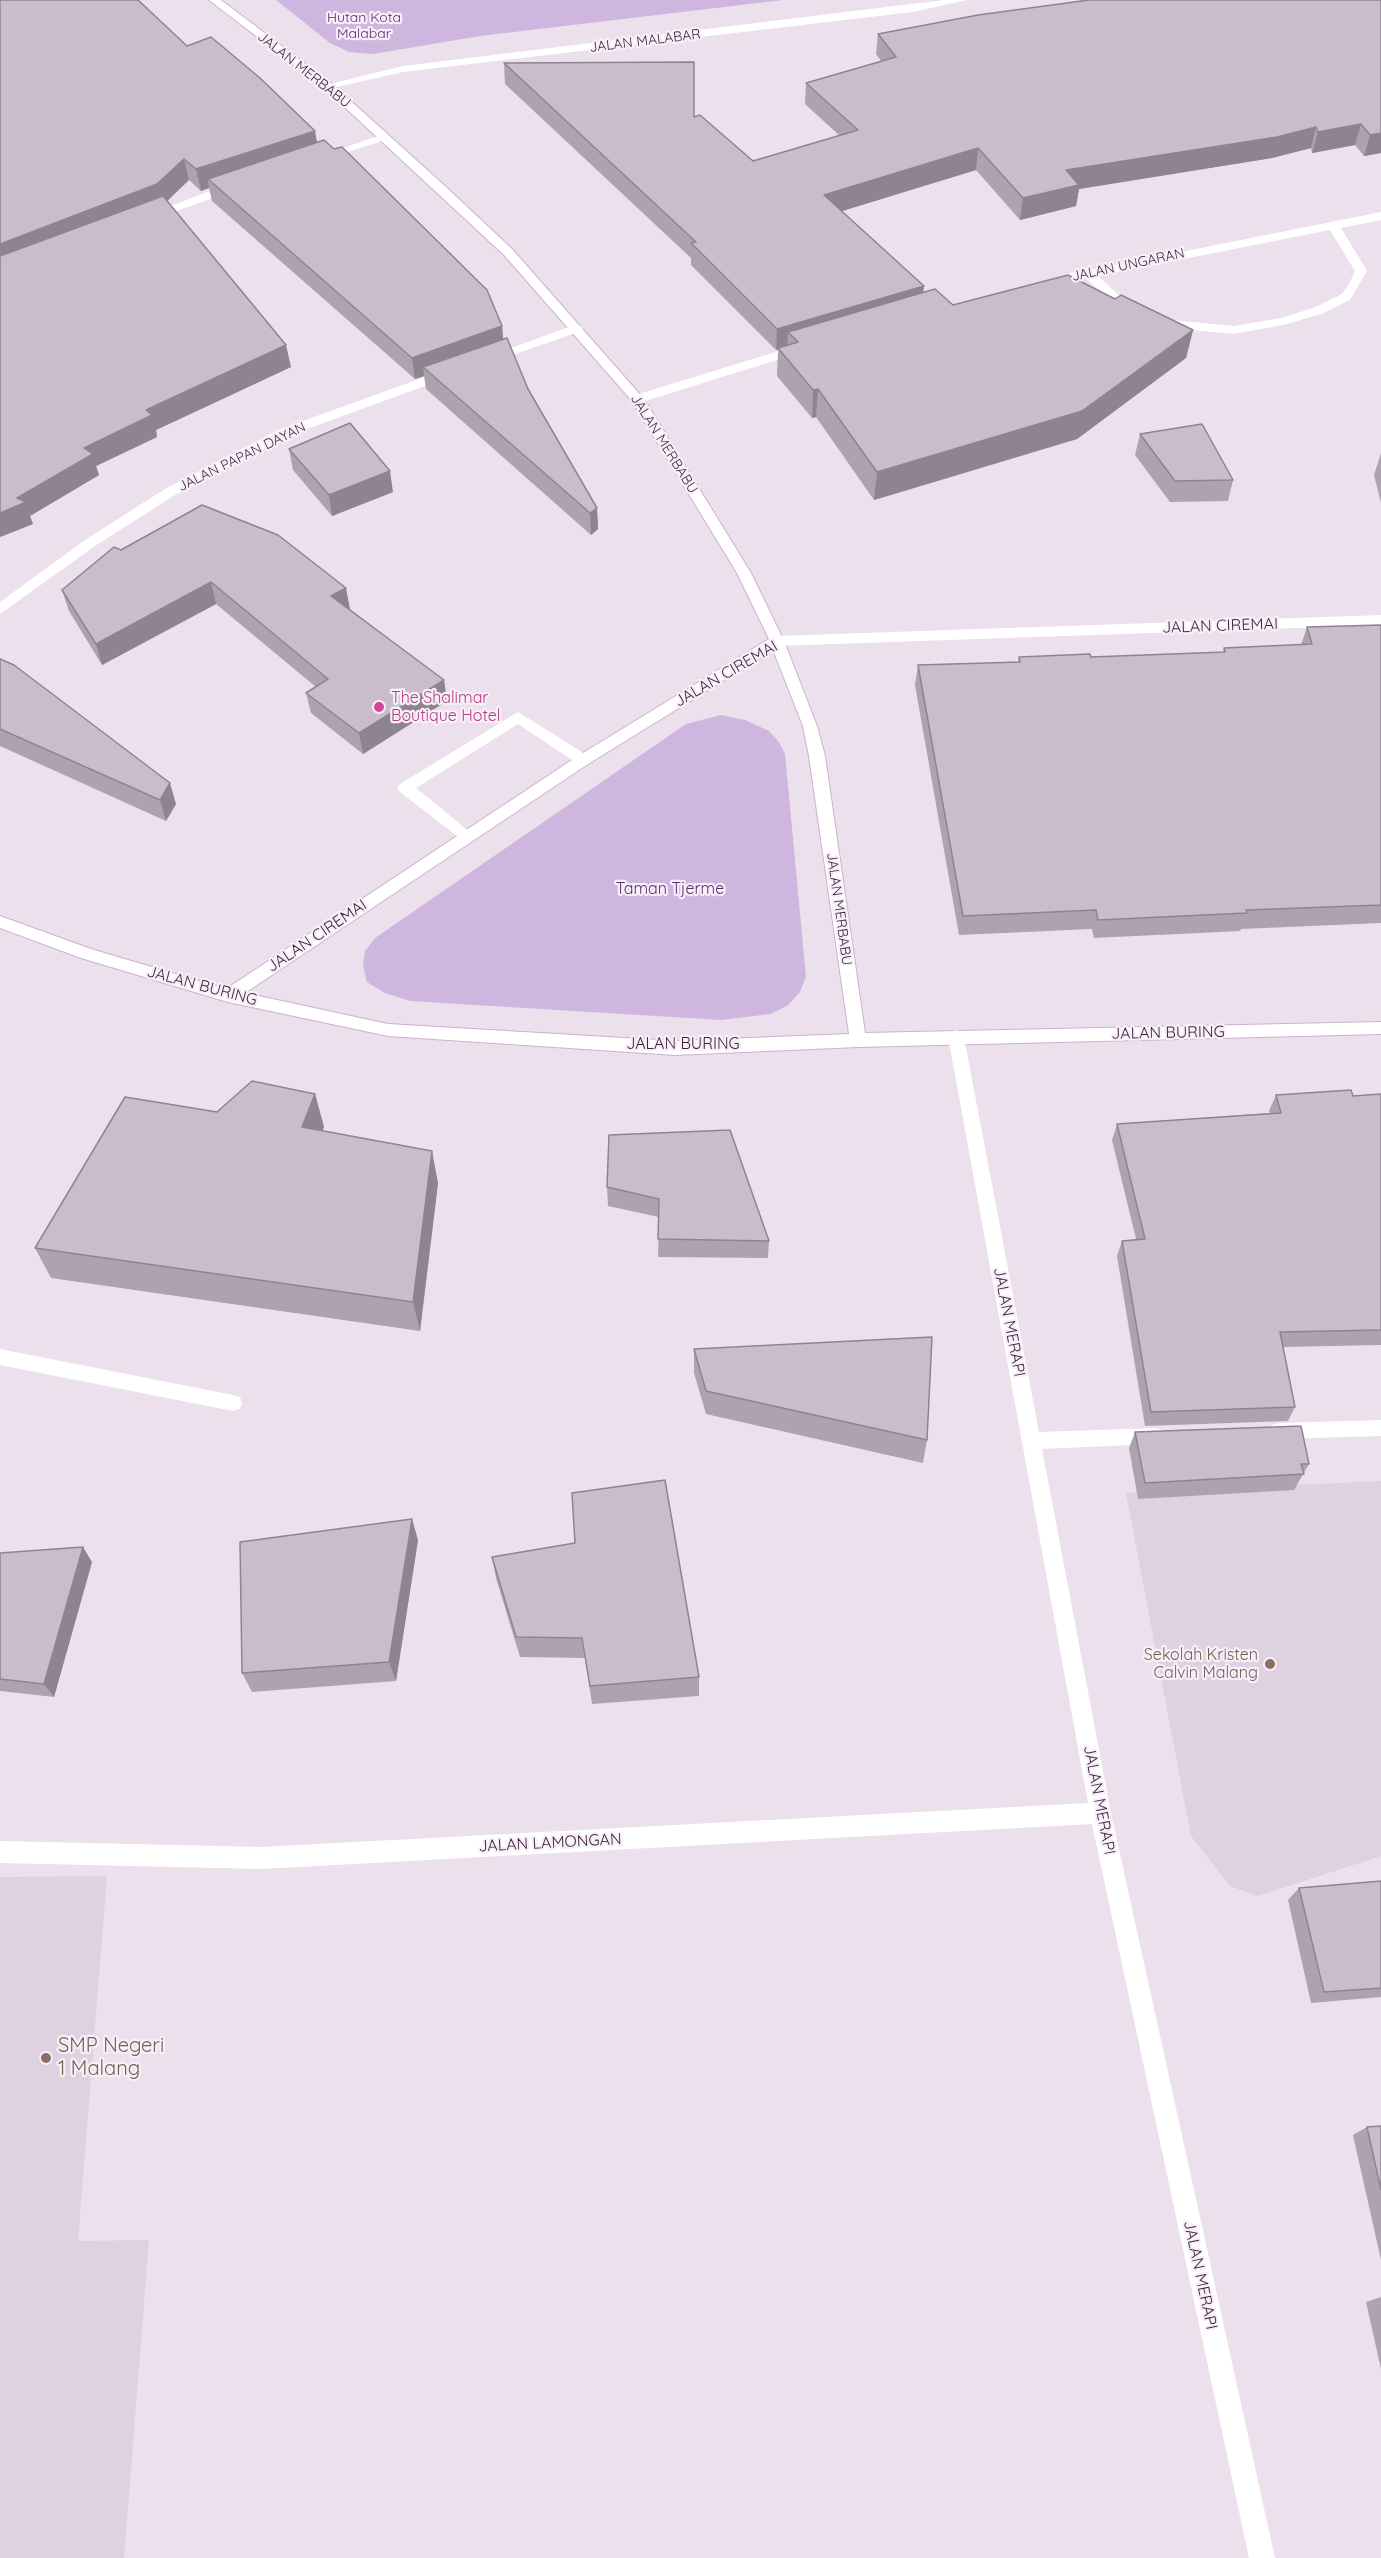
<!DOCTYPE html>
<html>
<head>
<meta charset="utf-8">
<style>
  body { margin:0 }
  canvas { display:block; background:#ebe0ec }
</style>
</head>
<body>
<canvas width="1381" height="2558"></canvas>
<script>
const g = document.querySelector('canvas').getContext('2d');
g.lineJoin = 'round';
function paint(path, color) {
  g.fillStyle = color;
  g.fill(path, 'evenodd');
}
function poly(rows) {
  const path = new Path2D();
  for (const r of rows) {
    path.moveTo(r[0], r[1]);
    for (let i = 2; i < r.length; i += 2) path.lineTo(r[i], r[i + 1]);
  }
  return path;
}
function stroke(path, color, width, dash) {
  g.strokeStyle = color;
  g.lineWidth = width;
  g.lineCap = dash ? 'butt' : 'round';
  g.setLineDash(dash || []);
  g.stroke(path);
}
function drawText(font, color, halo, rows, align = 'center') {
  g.font = font + ' Quicksand,sans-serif';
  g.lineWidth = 4.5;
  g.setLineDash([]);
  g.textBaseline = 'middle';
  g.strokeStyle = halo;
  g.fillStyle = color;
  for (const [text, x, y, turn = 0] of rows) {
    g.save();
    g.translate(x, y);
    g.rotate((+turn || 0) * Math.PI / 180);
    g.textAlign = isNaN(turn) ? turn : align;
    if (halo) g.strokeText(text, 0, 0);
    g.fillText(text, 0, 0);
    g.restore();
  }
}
const built = poly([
  [1381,1481,1381,1856,1258,1896,1230,1886,1191,1836,1126,1493],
  [107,1876,78,2241,149,2240,124,2558,0,2558,0,1877]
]);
const green = poly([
  [276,0,783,0,480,36,373,54,349,52,330,43],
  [721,715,745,720,769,731,779,742,785,754,806,977,800,992,787,1006,770,1014,721,1020,410,1001,385,993,367,982,363,966,365,951,375,938,686,724]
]);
const lane = poly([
  [518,712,588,756,591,760,588,764,578,764,518,724,416,788,471,833,474,837,471,841,466,843,400,792,397,788,400,784,518,712]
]);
const street = poly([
  [944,0,967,0,913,12,403,72,328,89,322,86,403,66,944,0],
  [384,134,388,135,388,139,323,160,317,157,384,134],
  [234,182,240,186,238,189,154,219,144,216,234,182],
  [1381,212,1381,220,1341,228,1367,271,1350,300,1321,314,1283,325,1234,334,1170,328,1140,318,1114,304,1086,278,1049,286,1043,282,1086,268,1091,270,1381,212],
  [1330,230,1355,271,1349,284,1342,294,1313,308,1281,318,1234,326,1172,320,1148,312,1122,298,1098,276,1330,230],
  [577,324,583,328,581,331,495,361,485,361,484,358,577,324],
  [802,344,806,345,806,351,642,402,637,403,630,399,632,396,802,344],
  [447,369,452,370,452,376,288,436,175,495,98,544,0,614,0,602,88,538,165,489,278,430,447,369],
  [1381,615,1381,625,777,646,770,641,777,636,1381,615],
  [956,1030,962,1032,964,1037,1039,1432,1156,1428,1163,1430,1165,1436,1163,1442,1156,1444,1042,1449,1111,1813,1275,2558,1249,2558,1092,1824,261,1869,0,1863,0,1841,261,1847,1088,1803,948,1037,950,1032,956,1030],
  [0,1349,233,1395,240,1397,242,1403,240,1409,233,1411,0,1365,0,1349],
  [1381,1420,1381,1436,1279,1439,1272,1437,1270,1431,1272,1425,1279,1423,1381,1420]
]);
const secondary = poly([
  [209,0,221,0,332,84,446,187,512,249,644,399,751,573,784,641,817,726,825,756,865,1033,1381,1022,1381,1034,858,1047,675,1055,388,1036,228,1002,81,958,0,928,0,916,91,949,226,989,578,756,769,639,737,573,632,401,504,255,324,88,209,0],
  [773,650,803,726,809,756,849,1034,675,1041,388,1024,245,993,588,764,773,650]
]);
const wall = poly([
  [1085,0,1381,0,1381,153,1364,156,1355,145,1312,153,1311,148,1272,158,1079,189,1076,206,1020,220,976,170,841,211,924,286,923,292,953,305,1115,299,1193,330,1186,358,1077,439,874,500,816,417,812,418,777,376,778,349,776,350,691,265,691,258,505,84,504,63,694,117,753,161,840,136,805,104,806,83,881,61,876,54,878,34],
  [187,46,317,142,502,326,503,339,528,389,597,508,598,529,591,535,426,389,424,376,415,379,212,201,209,188,201,191,189,180,167,201,291,367,156,430,157,437,96,466,99,475,30,516,33,524,0,537],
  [1140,434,1233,480,1228,501,1170,502,1135,455],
  [289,449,393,492,332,516,293,470],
  [1381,453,1381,503,1374,475],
  [121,550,350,609,444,680,447,701,363,754,311,713,306,693,316,687,216,604,102,665,69,611,62,590],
  [1381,625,1381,923,1241,929,1240,931,1094,938,1092,929,959,935,915,685,918,665,1018,662,1019,657,1091,657,1223,652,1224,648,1301,645,1307,627],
  [0,659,176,804,166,821,0,746],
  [315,1094,324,1127,322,1130,438,1183,420,1331,51,1278,35,1248,217,1112],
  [1381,1094,1381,1345,1283,1347,1295,1407,1288,1421,1145,1426,1117,1256,1122,1241,1136,1239,1112,1140,1117,1124,1270,1113,1269,1111,1276,1095,1353,1096],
  [609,1135,769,1241,768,1258,658,1257,659,1217,608,1206,607,1187],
  [694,1349,927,1440,923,1463,706,1414,694,1373],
  [1135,1432,1309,1464,1294,1490,1138,1499,1129,1448],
  [418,1540,396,1681,252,1692,242,1673],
  [0,1553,92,1562,54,1697,0,1691],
  [492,1557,699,1677,699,1696,592,1704,585,1658,520,1657,496,1578],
  [1381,1881,1381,1997,1311,2003,1288,1900,1299,1888],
  [1381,2126,1381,2260,1353,2135,1367,2127],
  [1381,2297,1381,2369,1366,2302]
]);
const shadedWall = poly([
  [1361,124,1355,145,1312,153,1318,132],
  [1316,127,1311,148,1272,158,1079,189,1076,206,1020,220,1023,198,1066,170],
  [315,131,319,153,208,179,209,188,201,191,196,169],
  [1381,133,1381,153,1364,156,1370,135],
  [978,148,976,170,823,217,824,195],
  [184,159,189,180,162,206,0,268,0,244],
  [924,286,921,307,788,332,787,347,776,350,777,329],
  [502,326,504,347,423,367,424,376,415,379,412,358],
  [1193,330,1186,358,1077,439,874,500,877,472],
  [286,345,291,367,156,430,157,437,96,466,99,475,30,516,33,524,0,537,0,513,17,498,84,448,146,410],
  [818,389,816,417,812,418,813,390],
  [390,471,393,492,332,516,329,495],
  [597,508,598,529,591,535,590,513],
  [211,582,216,604,102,665,96,644],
  [346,588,350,609,335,618,331,596],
  [444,680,447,701,363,754,359,733],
  [170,783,176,804,166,821,160,800],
  [315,1094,324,1127,311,1159,302,1127],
  [432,1151,438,1183,420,1331,413,1302],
  [412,1519,418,1540,396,1681,389,1662],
  [83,1547,92,1562,54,1697,44,1684]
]);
const building = poly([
  [0,0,138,0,187,46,211,37,260,78,315,131,196,169,184,159,157,184,0,244,0,0],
  [1089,0,1381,0,1381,133,1370,135,1361,124,1318,132,1316,127,1277,137,1066,170,1079,185,1023,198,978,148,824,195,924,286,777,329,691,243,696,242,504,63,694,62,694,117,700,115,753,161,858,130,806,83,896,57,878,34,978,15,1089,0],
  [324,140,334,149,342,147,487,290,502,326,412,358,208,179,324,140],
  [163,196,286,345,146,410,152,415,84,448,93,454,17,498,26,502,0,513,0,256,163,196],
  [1068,275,1115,299,1121,295,1193,330,1082,411,877,472,818,389,813,390,778,348,798,342,788,332,935,289,953,305,1068,275],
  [507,338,528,389,597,508,590,513,423,367,507,338],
  [350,423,390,471,329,495,289,449,350,423],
  [1202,424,1233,480,1175,481,1140,434,1202,424],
  [202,505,278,535,346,588,331,596,444,680,359,733,306,693,328,679,211,582,96,644,62,590,114,547,121,550,202,505],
  [1381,625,1381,905,1246,910,1247,913,1098,920,1096,910,963,916,918,665,1020,662,1019,657,1090,654,1091,657,1225,652,1224,648,1312,644,1307,627,1381,625],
  [0,659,14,665,170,783,160,800,0,729,0,659],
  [252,1081,315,1094,302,1127,432,1151,413,1302,35,1248,125,1097,217,1112,252,1081],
  [1351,1090,1353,1096,1381,1094,1381,1330,1280,1332,1295,1407,1151,1412,1122,1241,1145,1239,1117,1124,1281,1113,1276,1095,1351,1090],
  [730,1130,769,1241,658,1239,659,1199,607,1187,609,1135,730,1130],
  [932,1337,927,1440,706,1391,694,1349,932,1337],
  [1301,1426,1309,1464,1301,1464,1304,1474,1145,1483,1135,1432,1301,1426],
  [665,1480,699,1677,590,1686,582,1638,516,1637,492,1557,575,1543,572,1493,665,1480],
  [412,1519,389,1662,242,1673,240,1542,412,1519],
  [83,1547,44,1684,0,1679,0,1553,83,1547],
  [1381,1881,1381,1988,1324,1992,1299,1888,1381,1881],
  [1381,2126,1381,2190,1367,2127,1381,2126]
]);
const markers = [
  [379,707,6,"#d1479c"],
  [1270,1664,6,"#8d6e63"],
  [46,2058,6,"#8d6e63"]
];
const farParknames = [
  ["Hutan Kota",364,18],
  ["Malabar",364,34]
];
const farStreetnames = [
  ["JALAN MALABAR",645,41,-7],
  ["JALAN MERBABU",304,70,38],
  ["JALAN UNGARAN",1128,265,-12],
  ["JALAN MERBABU",664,444,58],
  ["JALAN PAPAN DAYAN",242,457,-26],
  ["JALAN MERBABU",839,909,82]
];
const streetNames = [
  ["JALAN CIREMAI",1220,626,-2],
  ["JALAN CIREMAI",726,674,-30],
  ["JALAN CIREMAI",317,936,-34],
  ["JALAN BURING",202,986,15],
  ["JALAN BURING",1168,1033,-1],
  ["JALAN BURING",683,1044],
  ["JALAN MERAPI",1009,1322,79],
  ["JALAN MERAPI",1099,1800,79],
  ["JALAN LAMONGAN",550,1843,-3],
  ["JALAN MERAPI",1200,2275,78]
];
const hotelNames = [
  ["The Shalimar",391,698],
  ["Boutique Hotel",391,716]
];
const parkNames = [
  ["Taman Tjerme",670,889]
];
const educationNames = [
  ["Sekolah Kristen",1258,1655],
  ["Calvin Malang",1258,1673]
];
const nearEducationnames = [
  ["SMP Negeri",58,2046],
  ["1 Malang",58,2069]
];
paint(built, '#ded1e0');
paint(green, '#cfb6df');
stroke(secondary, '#ccb2cd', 2);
paint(lane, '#fff');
paint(street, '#fff');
paint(secondary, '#fff');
paint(wall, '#afa2b0');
paint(shadedWall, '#8e8490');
paint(building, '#cbbccd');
stroke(building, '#8e8490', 1.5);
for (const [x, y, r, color] of markers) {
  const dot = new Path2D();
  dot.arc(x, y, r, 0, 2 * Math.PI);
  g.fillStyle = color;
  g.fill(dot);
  stroke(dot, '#f7f0f8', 2);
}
drawText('14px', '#612678', '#f7f0f8', farParknames);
drawText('14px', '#3e1f3c', '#f7f0f8', farStreetnames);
drawText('16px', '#3e1f3c', '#f7f0f8', streetNames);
drawText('16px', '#b23c85', '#f7f0f8', hotelNames, 'left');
drawText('16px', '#612678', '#f7f0f8', parkNames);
drawText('16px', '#785e54', '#f7f0f8', educationNames, 'right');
drawText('20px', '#785e54', '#f7f0f8', nearEducationnames, 'left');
</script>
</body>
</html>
